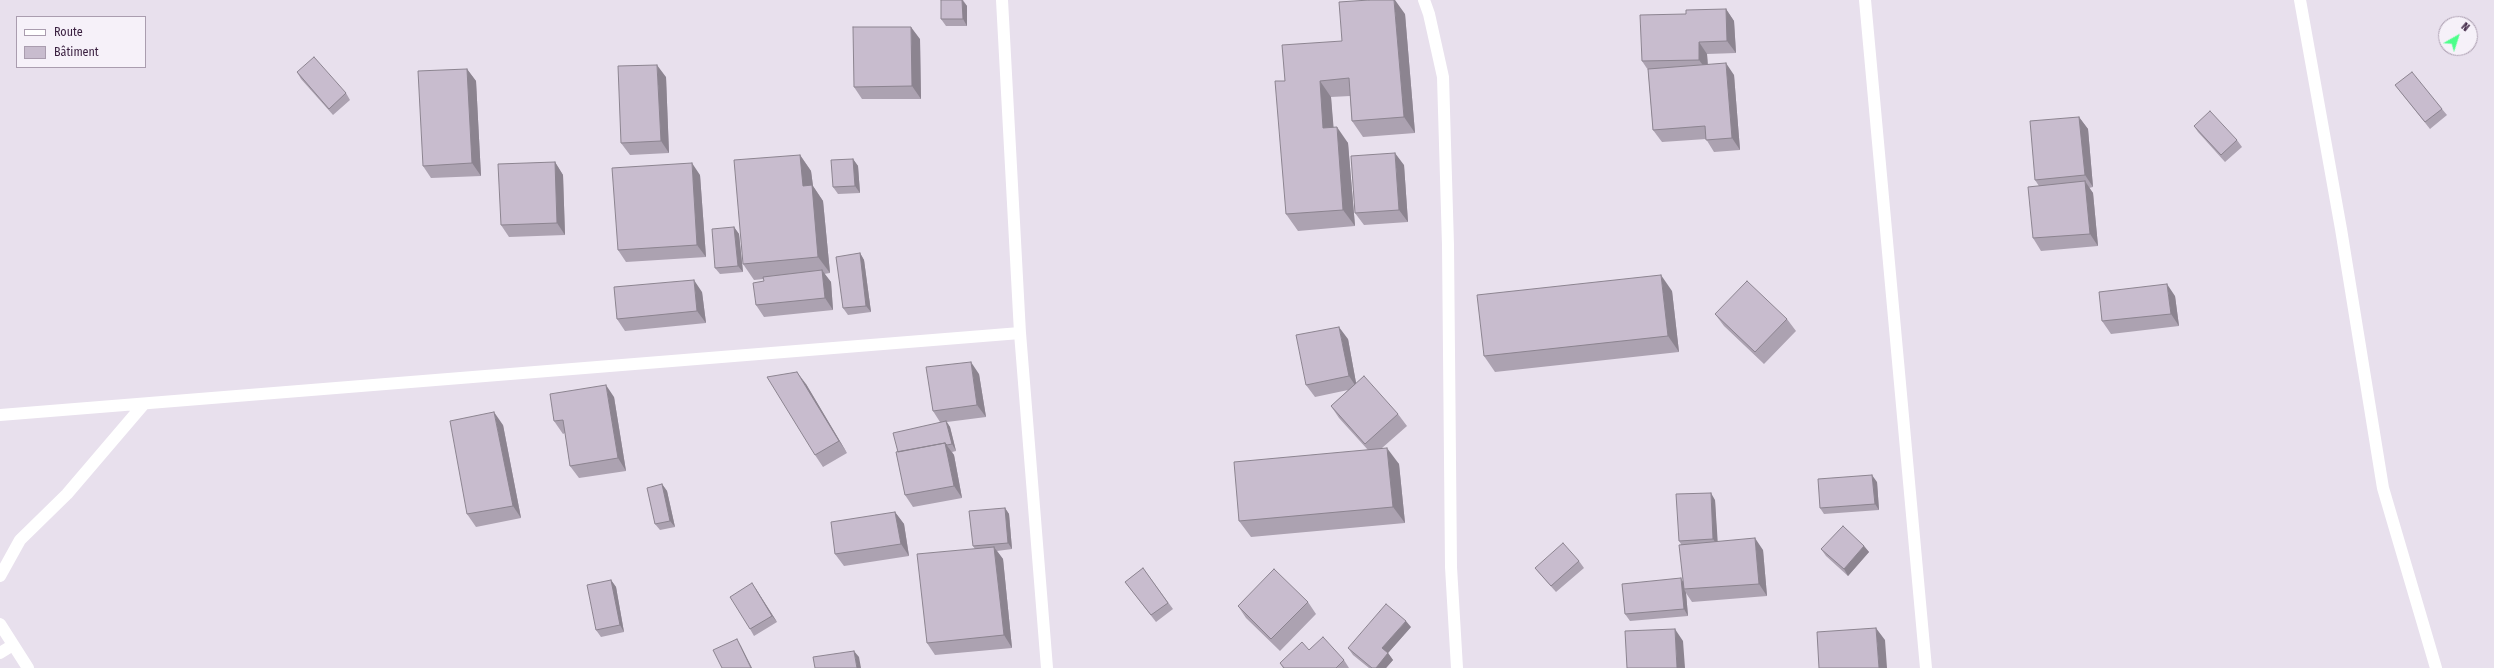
<!DOCTYPE html>
<html>
<head>
<meta charset="utf-8">
<style>
  body { margin:0 }
  #map { position:relative; width:2494px; height:668px; overflow:hidden; background:#e8e0ed; font-family:"Fira Sans Condensed",sans-serif }
  canvas { display:block }
  .legend { position:absolute; left:16px; top:16px; width:130px; height:52px; box-sizing:border-box; background:#f6f1f9; border:1px solid #aa9daf; margin:0; padding:5px 7px; list-style:none; font-size:12px; color:#391f3f }
  .legend li { display:flex; align-items:center; gap:8px; height:20px }
  .legend b { width:20px; border:1px solid #aa9daf }
  .north { position:absolute; left:2438px; top:16px; width:40px; height:40px; box-sizing:border-box; background:#f6f1f9; border:1px solid #aa9daf; border-radius:50%; rotate:39deg; font-size:11px; font-weight:700; line-height:16px; text-align:center; color:#391f3f }
  .north::after { content:''; display:block; margin:auto; width:14px; height:18px; background:#4cff8a; clip-path:polygon(50% 0,100% 100%,50% 72%,0 100%) }
</style>
</head>
<body>
<div id="map">
<canvas width="2494" height="668"></canvas>
<ul class="legend">
<li><b style="height:5px;background:#fff"></b>Route</li>
<li><b style="height:11px;background:#c8bcce"></b>Bâtiment</li>
</ul>
<div class="north">N</div>
</div>
<script>
const g = document.querySelector('canvas').getContext('2d');
g.lineJoin = 'round';
function poly(rows) {
  const path = new Path2D();
  for (const r of rows) {
    path.moveTo(r[0], r[1]);
    for (let i = 2; i < r.length; i += 2) path.lineTo(r[i], r[i + 1]);
  }
  return path;
}
function stroke(path, color, width, dash) {
  g.strokeStyle = color;
  g.lineWidth = width;
  g.lineCap = dash ? 'butt' : 'round';
  g.setLineDash(dash || []);
  g.stroke(path);
}
function paint(path, color) {
  g.fillStyle = color;
  g.fill(path, 'evenodd');
}
const minor = poly([
  [1002,0,1020,333,1047,668],
  [1424,0,1429,14,1443,77,1448,245,1451,567,1457,668],
  [1865,0,1926,668],
  [2300,0,2341,229,2383,488,2436,668],
  [0,415,1020,333],
  [0,576,20,540,67,494,143,405],
  [0,624,28,668],
  [0,653,13,645]
]);
const wall = poly([
  [941,0,963,0,967,6,967,26,946,26,941,19],
  [1726,9,1734,21,1736,53,1707,54,1708,64,1734,75,1740,150,1714,152,1706,139,1662,142,1653,130,1648,70,1642,61],
  [1405,14,1415,133,1363,137,1352,121,1350,96,1331,97,1333,127,1348,143,1355,226,1298,231,1286,214,1285,81,1342,41],
  [920,39,921,99,862,99,854,87],
  [467,69,476,81,481,176,431,178,423,166],
  [297,72,346,93,350,100,333,115,301,79],
  [666,77,669,153,630,155,621,143],
  [2395,85,2442,109,2447,115,2430,129],
  [2079,117,2088,129,2093,187,2089,188,2093,193,2098,246,2041,251,2033,238,2039,186,2035,180],
  [2194,126,2237,140,2242,147,2225,162,2198,132],
  [800,155,811,171,813,186,823,201,830,273,824,274,831,282,833,310,764,317,756,305,764,281,764,279,754,280,743,264],
  [853,159,858,166,860,193,838,194,833,187],
  [555,162,563,175,565,235,509,237,501,225],
  [1404,165,1408,222,1364,225,1355,213],
  [700,175,706,257,626,262,618,250],
  [734,227,739,234,743,272,720,274,715,268],
  [860,253,864,260,871,312,848,315,843,308],
  [1672,291,1679,352,1495,372,1484,356],
  [702,292,706,323,625,331,617,319],
  [2175,296,2179,326,2111,334,2102,321],
  [1715,314,1787,319,1796,331,1764,364,1724,326],
  [1348,339,1356,383,1398,414,1407,426,1382,448,1399,464,1405,523,1251,537,1239,521,1368,450,1339,418,1331,406,1348,390,1315,397,1306,385],
  [979,374,986,417,947,422,950,427,956,451,952,452,954,455,962,498,913,507,905,495,898,452,940,422,933,411],
  [806,384,847,453,823,467,815,455],
  [614,397,626,471,579,478,570,466,565,433,563,434,554,421],
  [503,425,521,518,476,527,467,514],
  [1877,482,1879,510,1824,514,1820,508],
  [662,484,667,491,675,527,660,530,655,524],
  [1715,500,1717,541,1763,550,1767,596,1692,602,1686,593,1688,616,1630,621,1625,614,1683,581,1681,544,1679,541],
  [1005,508,1009,514,1012,549,997,551,1003,559,1012,648,935,655,927,643,975,549,973,546],
  [895,512,904,524,909,556,844,566,835,554],
  [1864,546,1869,552,1848,576,1826,556,1821,549],
  [1579,561,1584,568,1556,592,1540,574,1535,568],
  [1143,568,1173,609,1156,622,1125,582],
  [611,580,616,587,624,632,601,637,596,630],
  [756,589,777,622,754,636,750,629],
  [1308,602,1316,614,1280,651,1246,618,1238,606],
  [1411,627,1388,653,1393,660,1386,668,1369,668,1353,655,1348,648],
  [1309,650,1344,660,1349,668,1283,668,1280,663]
]);
const shadedWall = poly([
  [962,0,967,6,967,26,963,19],
  [1394,0,1395,0,1405,14,1415,133,1404,117],
  [1726,9,1734,21,1736,53,1727,41],
  [911,27,920,39,921,99,912,86],
  [1699,42,1707,54,1708,72,1699,60],
  [1726,63,1734,75,1740,150,1732,138],
  [657,65,666,77,669,153,661,141],
  [467,69,476,81,481,176,472,163],
  [1320,81,1331,97,1335,144,1323,128],
  [2079,117,2088,129,2093,187,2085,175],
  [1337,127,1348,143,1355,226,1343,210],
  [1395,153,1404,165,1408,222,1399,210],
  [800,155,811,171,813,186,823,201,830,273,818,257,803,186],
  [853,159,858,166,860,193,855,186],
  [555,162,563,175,565,235,557,223],
  [692,163,700,175,706,257,697,245],
  [2085,181,2093,193,2098,246,2090,234],
  [734,227,739,234,743,272,738,266],
  [860,253,864,260,871,312,866,306],
  [822,270,831,282,833,310,825,298],
  [1661,275,1672,291,1679,352,1668,336],
  [694,280,702,292,706,323,697,311],
  [2167,284,2175,296,2179,326,2171,314],
  [1339,327,1348,339,1357,388,1349,376],
  [971,362,979,374,986,417,977,405],
  [797,372,806,384,847,453,839,441],
  [606,385,614,397,626,471,618,458],
  [494,412,503,425,521,518,513,506],
  [946,421,950,427,956,451,952,444],
  [945,443,954,455,962,498,954,486],
  [1387,448,1399,464,1405,523,1393,507],
  [1872,475,1877,482,1879,510,1875,504],
  [662,484,667,491,675,527,670,521],
  [1711,493,1715,500,1718,546,1713,539],
  [1005,508,1009,514,1012,549,1008,543],
  [895,512,904,524,909,556,901,544],
  [1755,538,1763,550,1767,596,1759,584],
  [1864,546,1869,552,1848,576,1844,569],
  [994,547,1003,559,1012,648,1004,635],
  [1681,578,1685,585,1684,589,1686,593,1688,616,1684,609],
  [611,580,616,587,624,632,620,625],
  [752,583,756,589,777,622,772,616],
  [1406,621,1411,627,1388,653,1393,660,1386,668,1376,668,1382,648],
  [1876,628,1885,640,1887,668,1879,668],
  [1675,629,1683,641,1685,668,1677,668],
  [737,639,741,646,752,668,751,668],
  [854,651,859,657,861,668,857,668]
]);
const building = poly([
  [941,0,962,0,963,19,941,19,941,0],
  [1369,0,1394,0,1404,117,1352,121,1349,78,1320,81,1323,128,1337,127,1343,210,1286,214,1275,81,1285,81,1282,45,1342,41,1339,2,1369,0],
  [1726,9,1727,41,1699,42,1699,60,1642,61,1640,15,1686,14,1686,10,1726,9],
  [853,27,911,27,912,86,854,87,853,27],
  [314,57,346,93,329,109,297,72,314,57],
  [1726,63,1732,138,1706,140,1705,126,1653,130,1648,69,1726,63],
  [657,65,661,141,621,143,618,66,657,65],
  [467,69,472,163,423,166,418,71,467,69],
  [2412,72,2442,109,2425,122,2395,85,2412,72],
  [2210,111,2237,140,2221,155,2194,126,2210,111],
  [2079,117,2085,175,2035,180,2030,121,2079,117],
  [1395,153,1399,210,1355,213,1351,156,1395,153],
  [800,155,803,186,812,185,818,257,743,264,734,160,800,155],
  [853,159,855,186,833,187,831,160,853,159],
  [555,162,557,223,501,225,498,164,555,162],
  [692,163,697,245,618,250,612,168,692,163],
  [2085,181,2090,234,2033,238,2028,187,2085,181],
  [734,227,738,266,715,268,712,229,734,227],
  [860,253,866,306,843,308,836,257,860,253],
  [822,270,825,298,756,305,753,283,764,281,763,277,822,270],
  [1661,275,1668,336,1484,356,1477,295,1661,275],
  [694,280,697,311,617,319,614,287,694,280],
  [1747,281,1787,319,1755,352,1715,314,1747,281],
  [2167,284,2171,314,2102,321,2099,292,2167,284],
  [1339,327,1349,376,1306,385,1296,335,1339,327],
  [971,362,977,405,933,411,926,367,971,362],
  [797,372,839,441,815,455,767,377,797,372],
  [1364,376,1398,414,1365,444,1331,406,1364,376],
  [606,385,618,458,570,466,563,420,554,421,550,394,606,385],
  [494,412,513,506,467,514,450,421,494,412],
  [946,421,952,444,947,445,945,443,898,452,893,433,946,421],
  [945,443,954,486,905,495,896,452,945,443],
  [1387,448,1393,507,1239,521,1234,462,1387,448],
  [1872,475,1875,504,1820,508,1818,479,1872,475],
  [662,484,670,521,655,524,647,488,662,484],
  [1711,493,1713,539,1679,541,1676,494,1711,493],
  [1005,508,1008,543,973,546,969,511,1005,508],
  [895,512,901,544,835,554,831,522,895,512],
  [1843,526,1864,546,1844,569,1821,549,1843,526],
  [1755,538,1759,584,1684,589,1679,545,1755,538],
  [1563,543,1579,561,1551,586,1535,568,1563,543],
  [994,547,1004,635,927,643,917,554,994,547],
  [1143,568,1168,603,1151,615,1125,582,1143,568],
  [1274,569,1308,602,1271,639,1238,606,1274,569],
  [1681,578,1684,609,1625,614,1622,584,1681,578],
  [611,580,620,625,596,630,587,585,611,580],
  [752,583,772,616,750,629,730,597,752,583],
  [1386,604,1406,621,1382,648,1388,653,1376,668,1372,668,1348,648,1386,604],
  [1876,628,1879,668,1819,668,1817,632,1876,628],
  [1675,629,1677,668,1627,668,1625,631,1675,629],
  [1323,637,1344,660,1336,668,1284,668,1280,663,1302,642,1309,650,1323,637],
  [737,639,751,668,722,668,713,650,737,639],
  [854,651,857,668,815,668,813,657,854,651]
]);
stroke(minor, '#fff', 12);
paint(wall, '#aca2b1');
paint(shadedWall, '#8c8490');
paint(building, '#c8bcce');
stroke(building, '#8c8490', 1);
</script>
</body>
</html>
